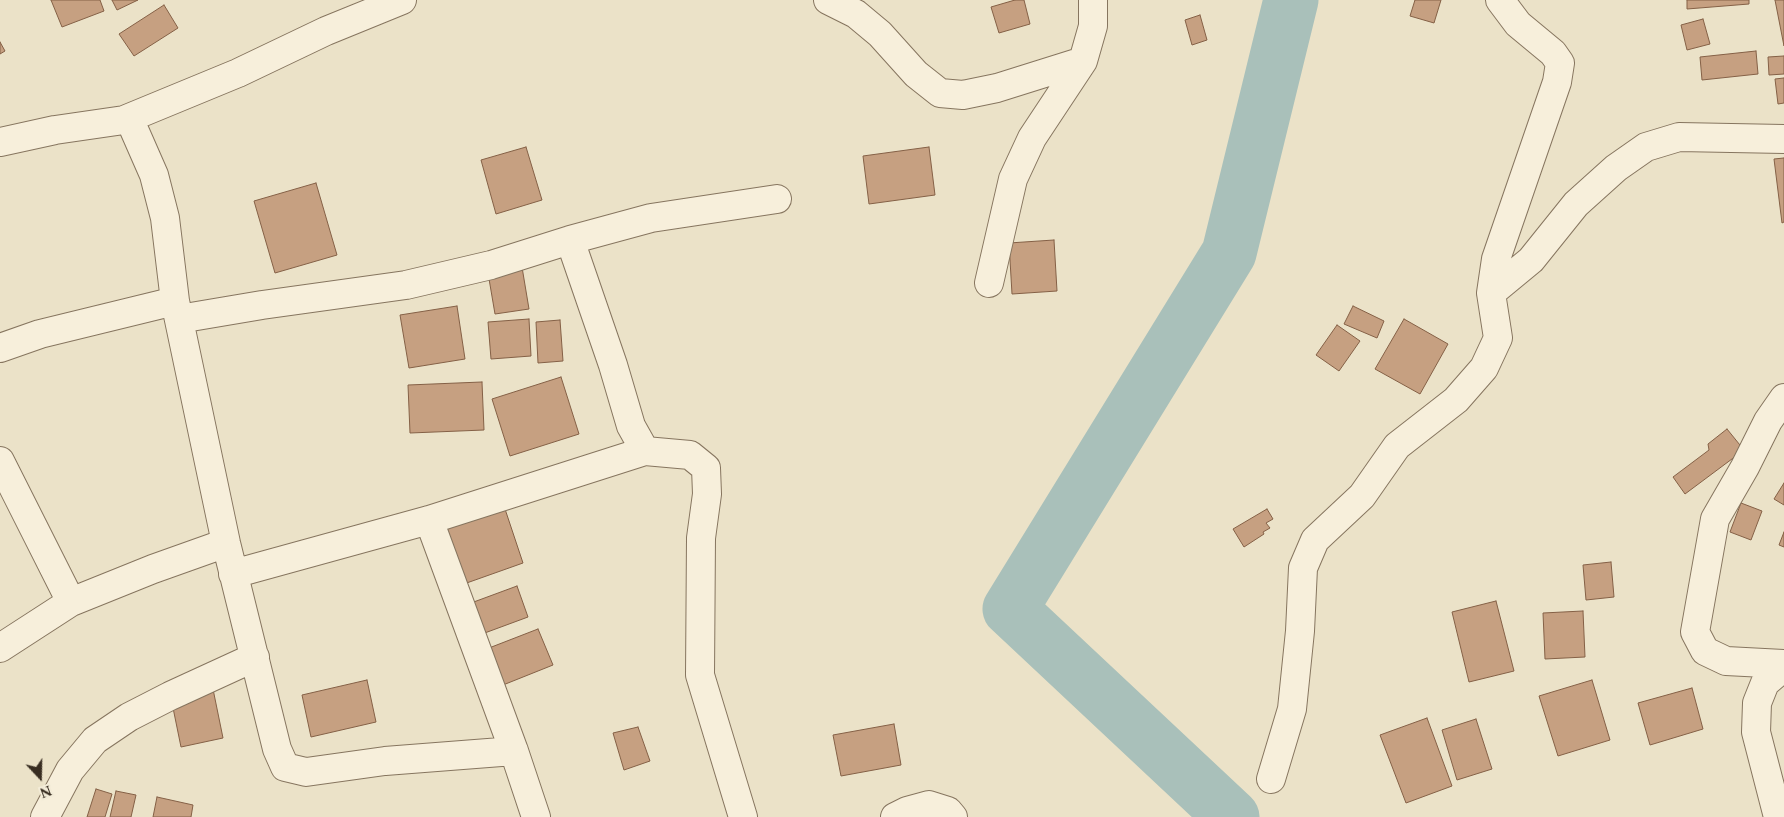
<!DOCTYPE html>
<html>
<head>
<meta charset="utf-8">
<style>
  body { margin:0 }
  #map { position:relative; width:1784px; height:817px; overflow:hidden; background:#ebe2c8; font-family:Spectral,serif }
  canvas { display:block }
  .north { position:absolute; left:15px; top:752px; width:50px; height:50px; -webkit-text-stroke:4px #f3ecd8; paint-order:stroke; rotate:159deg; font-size:14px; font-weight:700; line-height:20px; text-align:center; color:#382d21 }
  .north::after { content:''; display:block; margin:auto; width:18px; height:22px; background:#382d21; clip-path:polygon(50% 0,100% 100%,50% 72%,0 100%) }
</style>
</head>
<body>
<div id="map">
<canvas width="1784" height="817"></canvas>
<div class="north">N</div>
</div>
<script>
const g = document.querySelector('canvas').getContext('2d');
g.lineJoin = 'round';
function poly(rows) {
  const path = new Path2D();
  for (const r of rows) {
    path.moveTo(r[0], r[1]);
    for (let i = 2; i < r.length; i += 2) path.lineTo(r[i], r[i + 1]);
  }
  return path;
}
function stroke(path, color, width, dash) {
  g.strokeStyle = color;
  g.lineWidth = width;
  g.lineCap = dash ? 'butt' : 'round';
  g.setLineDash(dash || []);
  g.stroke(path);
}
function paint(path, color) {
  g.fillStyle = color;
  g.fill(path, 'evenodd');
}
const river = poly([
  [1232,817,1010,609,1229,253,1291,0]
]);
const building = poly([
  [51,0,100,0,104,11,62,27,51,0],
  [112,0,138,0,117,10,112,0],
  [1015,0,1024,0,1030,24,999,33,991,7,1015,0],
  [1415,0,1441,0,1434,23,1410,16,1415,0],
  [1687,0,1749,0,1749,4,1687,9,1687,0],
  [1775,0,1784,0,1784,46,1775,0],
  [164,5,178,28,134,56,119,34,164,5],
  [1200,15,1207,40,1192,45,1185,20,1200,15],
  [1703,19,1710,44,1687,50,1681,25,1703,19],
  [0,42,5,51,0,54,0,42],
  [1756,51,1758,74,1702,80,1700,57,1756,51],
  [1784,56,1784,74,1769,75,1768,57,1784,56],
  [1784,78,1784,103,1778,104,1775,79,1784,78],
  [526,147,542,200,496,214,481,160,526,147],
  [929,147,935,195,869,204,863,156,929,147],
  [1784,158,1784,222,1782,223,1774,159,1784,158],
  [316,183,337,255,275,273,254,201,316,183],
  [1054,240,1057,291,1012,294,1009,243,1054,240],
  [522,267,529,309,495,314,488,273,522,267],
  [457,306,465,359,409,368,400,315,457,306],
  [1353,306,1384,321,1377,338,1344,324,1353,306],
  [529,319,531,356,491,359,488,322,529,319],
  [1404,319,1448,344,1420,394,1375,369,1404,319],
  [560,320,563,361,538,363,536,322,560,320],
  [1337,325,1360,341,1339,371,1316,355,1337,325],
  [561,377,579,434,510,456,492,399,561,377],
  [482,382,484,430,410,433,408,385,482,382],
  [1727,429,1744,450,1685,494,1673,477,1709,450,1708,444,1727,429],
  [1784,483,1784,505,1774,499,1784,483],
  [1741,503,1762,511,1751,540,1730,532,1741,503],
  [504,506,523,563,461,585,441,528,504,506],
  [1267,509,1273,519,1266,523,1270,528,1263,532,1264,534,1244,547,1233,529,1267,509],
  [1784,532,1784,547,1779,545,1784,532],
  [1611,562,1614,597,1586,600,1583,565,1611,562],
  [517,586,528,617,482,634,471,603,517,586],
  [1496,601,1514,671,1469,682,1452,612,1496,601],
  [1583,611,1585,657,1545,659,1543,613,1583,611],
  [538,629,553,665,503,685,489,648,538,629],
  [367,680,376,722,311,737,302,695,367,680],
  [1592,680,1610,740,1558,756,1539,696,1592,680],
  [1692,688,1703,729,1650,745,1638,703,1692,688],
  [213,689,223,738,181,747,171,698,213,689],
  [1427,718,1452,786,1406,803,1380,735,1427,718],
  [1476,719,1492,769,1457,780,1442,730,1476,719],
  [894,724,901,765,841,776,833,735,894,724],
  [638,727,650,761,624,770,613,733,638,727],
  [96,789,112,794,105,817,87,817,96,789],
  [116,791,136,795,131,817,110,817,116,791],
  [157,797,193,805,191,817,153,817,157,797]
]);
const minor = poly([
  [828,0,856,14,880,34,916,74,940,93,963,95,997,88,1083,61],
  [129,118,154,175,165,218,175,301,226,543,277,749,285,767,306,772,385,761,514,751],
  [0,142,55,130,124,120,238,73,326,31,402,0],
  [570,240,613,365,631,426,645,451,690,455,706,468,707,494,701,538,700,675,743,817],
  [989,283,1013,179,1032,138,1083,61,1093,26,1093,0],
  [1491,293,1531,260,1576,204,1616,168,1646,147,1679,137,1784,139],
  [179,319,262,305,406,285,491,265,570,240,651,218,777,199],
  [0,348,40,334,175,301],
  [1784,398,1768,421,1745,467,1715,519,1695,632,1705,651,1726,661,1784,664],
  [0,461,71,602],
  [429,520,514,751,536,817],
  [233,574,429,520,645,451],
  [0,648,71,602,153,569,226,543],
  [1271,779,1292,709,1300,631,1303,568,1315,540,1362,496,1397,446,1456,400,1484,368,1498,338,1491,293,1496,259,1557,82,1560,63,1553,53,1518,24,1500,0],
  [45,817,70,770,95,740,129,717,170,696,255,657],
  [895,817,907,811,929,805,948,811,953,817],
  [1778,817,1756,732,1757,703,1765,683,1784,667]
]);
stroke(river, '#a9c0ba', 55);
paint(building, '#c6a081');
stroke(building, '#846046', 1);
stroke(minor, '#86755f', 30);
stroke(minor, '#f7efdb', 28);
</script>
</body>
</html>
